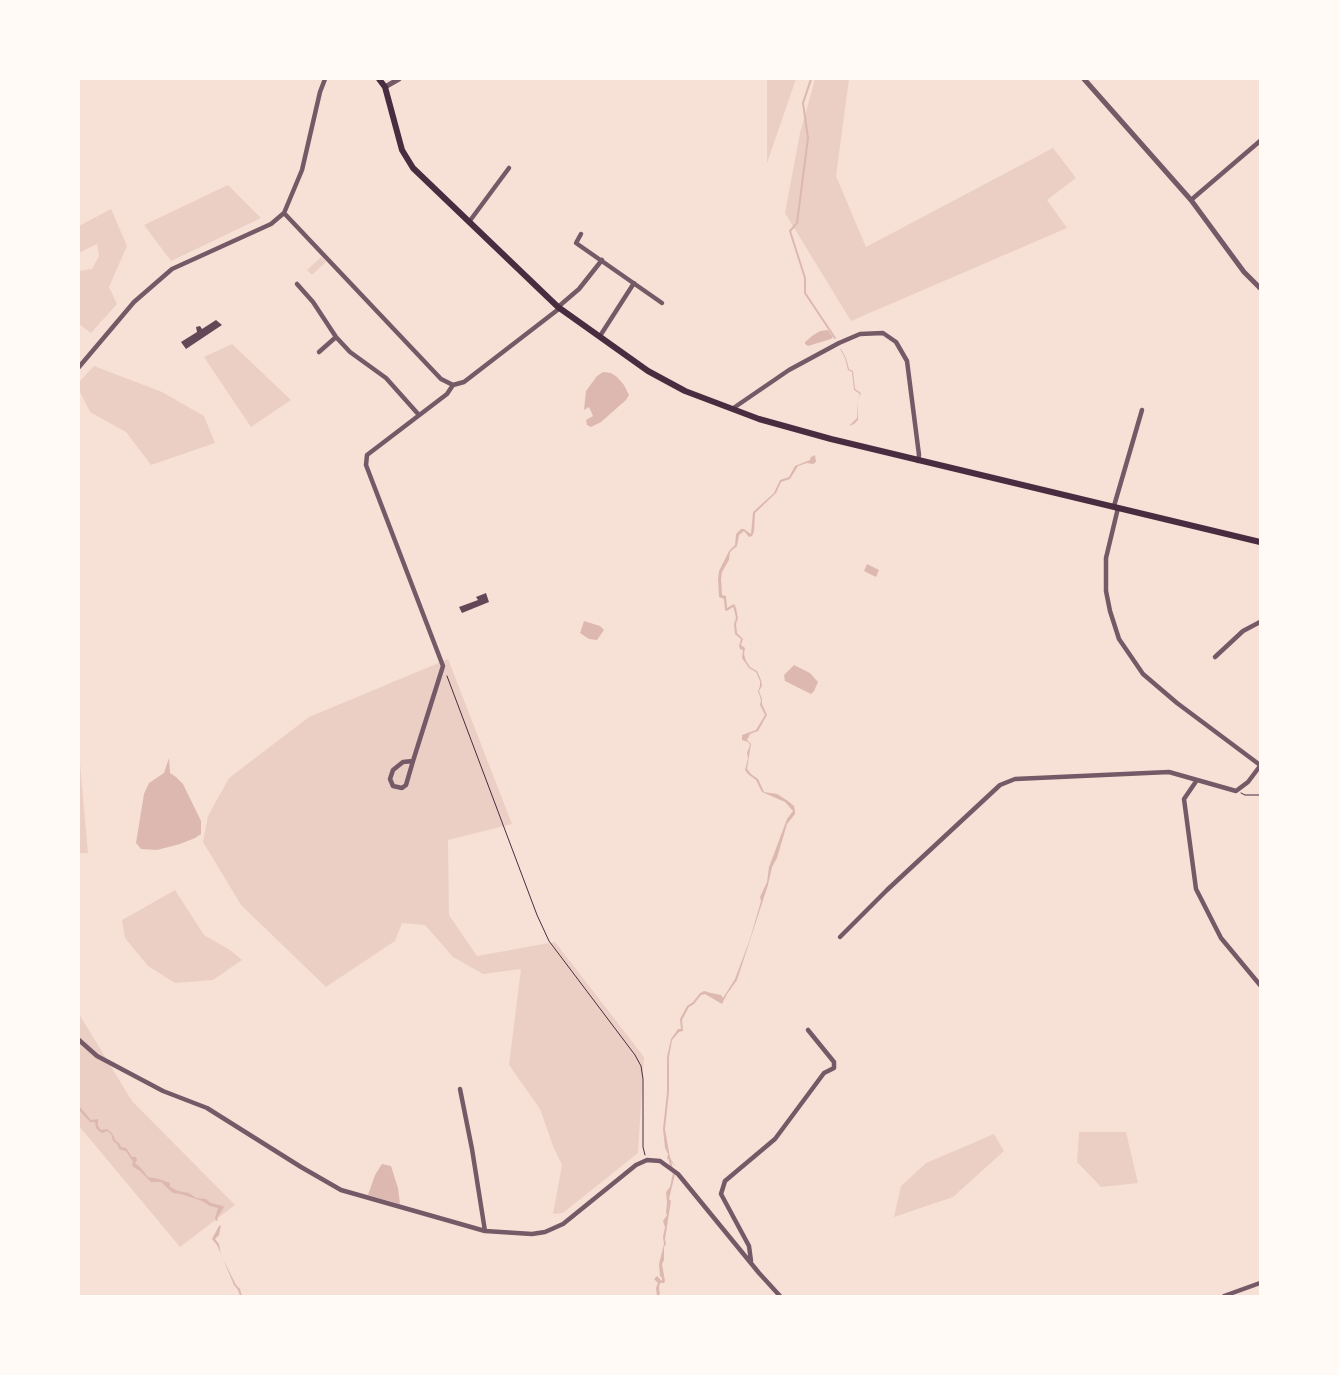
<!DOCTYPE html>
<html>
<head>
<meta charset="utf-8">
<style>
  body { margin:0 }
  #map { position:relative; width:1339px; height:1375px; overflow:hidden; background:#f7e1d7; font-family:Barlow,sans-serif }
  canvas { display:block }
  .frame { position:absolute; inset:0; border:80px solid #fffaf5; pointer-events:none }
</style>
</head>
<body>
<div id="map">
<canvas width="1339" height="1375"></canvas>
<div class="frame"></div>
</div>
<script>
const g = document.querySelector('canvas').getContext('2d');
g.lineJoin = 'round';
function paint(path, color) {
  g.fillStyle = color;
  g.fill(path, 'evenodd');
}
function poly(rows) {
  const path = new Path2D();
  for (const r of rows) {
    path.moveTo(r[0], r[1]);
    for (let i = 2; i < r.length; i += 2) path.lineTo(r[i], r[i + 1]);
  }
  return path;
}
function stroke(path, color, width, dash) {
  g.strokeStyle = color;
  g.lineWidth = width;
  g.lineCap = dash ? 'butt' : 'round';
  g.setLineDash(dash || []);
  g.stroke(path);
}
const green = poly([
  [767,79,796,79,767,163],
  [815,79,849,79,836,176,866,247,1053,148,1076,178,1047,200,1067,228,851,321,785,213,800,133],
  [228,185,261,218,171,261,144,225],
  [111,209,127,246,109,287,117,304,91,333,79,324,79,271,92,269,99,256,97,244,79,253,79,226],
  [321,257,326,262,312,275,307,270],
  [232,344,291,400,251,427,204,357],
  [94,366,162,392,204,416,215,443,151,465,126,432,90,412,79,390,79,382],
  [448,659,512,824,448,840,449,915,477,956,555,942,644,1057,638,1153,563,1213,553,1214,562,1165,553,1146,540,1109,509,1065,521,969,483,974,453,957,425,925,402,923,395,941,326,987,241,905,203,842,208,816,229,778,309,717],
  [79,752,88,853,79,853],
  [175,890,204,935,230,950,242,960,213,980,175,983,148,966,125,938,122,920],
  [79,1014,132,1101,235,1205,180,1247,79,1126],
  [1079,1132,1126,1132,1138,1183,1101,1187,1077,1162],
  [994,1134,1004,1151,953,1197,894,1217,901,1186,926,1163]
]);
const water = poly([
  [828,330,833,337,831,339,808,346,805,344,805,342,812,336,820,331],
  [840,349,841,349,846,358,849,369,853,371,855,389,861,393,858,401,858,420,854,424,849,426,857,418,858,401,860,394,854,390,852,372,848,370,845,358],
  [603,372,611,373,617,377,624,385,629,395,626,400,601,422,591,427,587,425,586,420,593,416,589,407,584,410,586,391,597,376],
  [815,455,816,462,813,464,807,463,798,466,790,479,781,482,776,493,755,513,754,532,752,536,749,537,744,531,739,535,737,546,730,552,729,560,722,572,721,579,722,595,726,596,727,608,734,604,736,608,738,618,736,624,737,633,743,639,741,645,745,648,744,654,746,661,750,667,757,671,761,680,762,686,759,691,762,699,762,704,767,715,758,731,750,734,747,740,751,744,747,769,751,774,758,779,764,792,777,794,788,801,794,806,795,811,795,814,787,824,777,858,772,867,768,885,737,980,727,994,722,1004,705,994,701,995,694,1004,689,1007,682,1020,683,1031,679,1032,672,1040,669,1057,669,1092,665,1129,670,1158,676,1167,669,1159,667,1159,668,1154,665,1148,663,1129,667,1092,667,1057,671,1039,678,1029,681,1029,680,1019,687,1006,693,1002,700,993,704,991,711,993,721,995,723,998,735,979,750,939,761,901,760,897,767,882,769,867,787,819,793,811,785,802,762,792,756,780,748,774,745,770,748,758,747,753,750,745,748,742,742,740,742,735,756,730,765,715,760,705,761,700,758,691,760,686,760,681,756,672,749,668,742,658,743,650,740,649,739,646,741,639,735,634,734,624,736,618,734,609,733,607,727,611,725,610,724,599,719,597,718,579,719,571,729,551,735,545,736,534,741,529,744,529,751,534,753,512,774,493,780,480,789,477,795,466,810,460,811,457],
  [867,564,879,570,876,577,864,571],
  [584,621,600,626,604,630,597,640,589,639,580,633],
  [794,665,810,673,818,682,814,691,811,694,785,681,784,675],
  [169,758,170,773,176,777,183,784,201,821,201,834,195,838,180,844,157,850,141,849,136,843,144,794,149,783,164,773],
  [79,1106,91,1120,98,1119,98,1126,101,1130,107,1129,112,1133,115,1140,119,1143,121,1147,126,1148,132,1157,136,1157,137,1160,135,1163,141,1168,148,1177,159,1179,170,1183,170,1187,178,1191,189,1193,196,1198,206,1199,211,1203,223,1206,224,1207,217,1218,218,1220,216,1221,215,1218,218,1208,210,1206,202,1201,181,1194,173,1193,161,1182,151,1182,140,1171,132,1166,133,1162,126,1151,119,1149,117,1144,113,1141,111,1134,107,1131,103,1133,100,1132,96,1128,95,1122,90,1122,79,1110],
  [382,1164,391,1166,398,1188,400,1204,368,1195,375,1175],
  [673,1173,675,1174,669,1199,671,1201,665,1239,666,1244,664,1247,664,1260,662,1264,665,1281,664,1283,660,1283,659,1287,660,1296,657,1296,656,1288,658,1283,654,1279,657,1276,662,1281,662,1278,660,1276,659,1264,664,1244,663,1237,665,1227,663,1221,667,1215,666,1213,667,1202,666,1192,670,1187],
  [221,1225,219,1235,215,1239,219,1244,221,1255,236,1285,240,1289,242,1296,240,1296,238,1290,234,1285,217,1245,212,1239,219,1226]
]);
const stream = poly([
  [811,79,803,103,808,138,797,223,790,231,805,278,805,293,835,338],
  [669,1157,672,1169]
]);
const building = poly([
  [216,320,222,325,186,349,181,342,197,332,196,327,200,326,202,329],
  [486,593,489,602,462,613,459,607,478,600,476,597]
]);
const path = poly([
  [447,676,537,915,549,941,635,1055,641,1066,643,1079,643,1147,645,1155],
  [1241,793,1245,795,1260,795]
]);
const minor = poly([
  [1191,200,1260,141],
  [284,213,441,379,453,385],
  [469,222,509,168],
  [581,234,576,243,662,303],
  [297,284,313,302,336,337,350,352,386,378,419,415],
  [558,307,579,289,602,260],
  [600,336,634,283],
  [319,352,336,337],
  [79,367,134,302,172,269,271,224,284,213,302,170,320,92,325,79],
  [732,409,789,370,839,343,860,334,883,333,896,342,907,361,919,455,918,461],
  [1114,506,1142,410],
  [1118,508,1106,558,1106,591,1110,611,1119,639,1143,674,1177,703,1260,765],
  [1215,657,1243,631,1260,622],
  [413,761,403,762,393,770,390,779,393,786,402,788,406,785,413,761,443,666,366,465,367,455,447,394,453,385,464,382,560,308],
  [1197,780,1184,799,1196,889,1221,938,1260,985],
  [840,937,887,890,1000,785,1015,779,1169,772,1236,791,1248,782,1260,766],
  [79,1040,97,1056,163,1091,207,1108,301,1167,341,1190,485,1231,532,1234,545,1232,563,1224,636,1165,647,1160,660,1161,678,1174,759,1273,780,1296],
  [460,1089,472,1149,485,1231],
  [751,1261,749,1246,721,1194,725,1181,775,1139,824,1073,834,1068,834,1062,808,1030],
  [1224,1296,1260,1283]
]);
const tertiary = poly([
  [1084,79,1191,200,1244,272,1260,288],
  [385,87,399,79]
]);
const secondary = poly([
  [379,79,385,87,402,150,413,168,558,307,648,371,685,391,759,419,831,439,1260,542]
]);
paint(green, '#ebcfc5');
paint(water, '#dcb8b0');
stroke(stream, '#dcb8b0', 2);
paint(building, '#644757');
stroke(path, '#4a2c40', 1);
stroke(minor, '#755966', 4.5);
stroke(tertiary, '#755966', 5);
stroke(secondary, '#4a2c40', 6);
</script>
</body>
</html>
